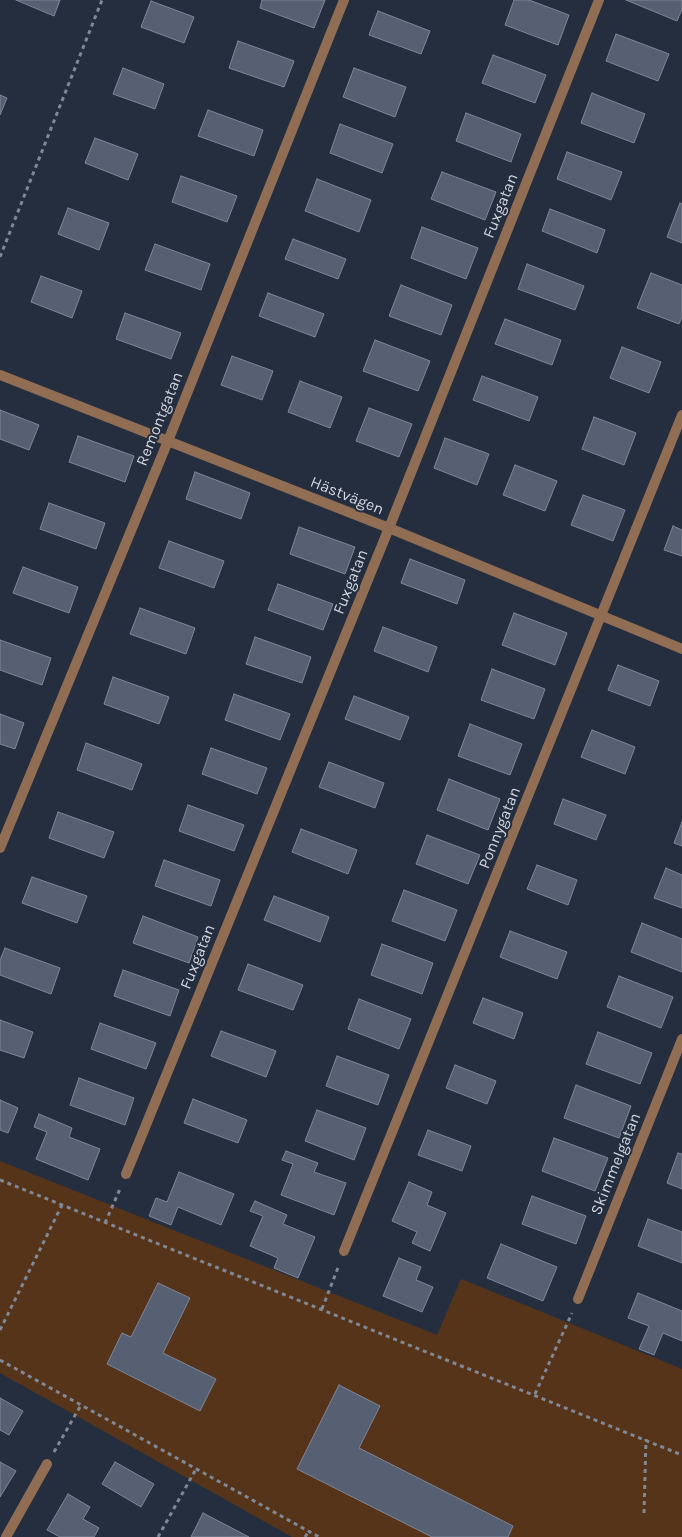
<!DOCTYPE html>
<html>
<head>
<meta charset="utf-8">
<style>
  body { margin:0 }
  canvas { display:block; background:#252e3f }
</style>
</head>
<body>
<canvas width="682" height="1537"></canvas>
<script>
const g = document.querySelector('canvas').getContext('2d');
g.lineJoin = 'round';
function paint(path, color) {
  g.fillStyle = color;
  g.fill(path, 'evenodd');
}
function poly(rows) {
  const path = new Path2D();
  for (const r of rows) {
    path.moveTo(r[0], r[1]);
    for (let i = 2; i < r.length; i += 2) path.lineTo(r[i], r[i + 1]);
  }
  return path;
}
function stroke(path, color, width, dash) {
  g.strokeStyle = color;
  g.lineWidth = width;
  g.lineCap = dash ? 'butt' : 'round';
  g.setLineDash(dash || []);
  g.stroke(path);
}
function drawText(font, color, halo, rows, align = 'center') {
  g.font = font + ' Karla,sans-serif';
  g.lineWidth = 4;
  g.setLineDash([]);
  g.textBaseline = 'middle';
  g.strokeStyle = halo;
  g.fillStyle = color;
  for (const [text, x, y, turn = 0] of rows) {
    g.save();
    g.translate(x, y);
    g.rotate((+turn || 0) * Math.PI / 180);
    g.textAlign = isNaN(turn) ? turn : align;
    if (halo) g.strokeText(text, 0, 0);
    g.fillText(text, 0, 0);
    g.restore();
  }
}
const green = poly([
  [0,1161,437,1335,461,1279,682,1369,682,1537,292,1537,0,1373]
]);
const building = poly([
  [16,0,60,0,54,16,16,0],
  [262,0,325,0,314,28,260,8,262,0],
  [514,0,529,0,569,15,558,45,505,25,514,0],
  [626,0,682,0,682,9,677,21,626,0],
  [151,1,194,17,184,43,141,27,151,1],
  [378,11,430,31,421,54,369,35,378,11],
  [616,34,669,54,658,81,606,61,616,34],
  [238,41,294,61,284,87,229,68,238,41],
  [493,55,546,75,535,103,482,83,493,55],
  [123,68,164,84,155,109,113,94,123,68],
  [354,68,406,87,395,117,343,97,354,68],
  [592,93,645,114,634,143,581,123,592,93],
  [0,95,7,98,0,115,0,95],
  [208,110,263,130,254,156,198,136,208,110],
  [466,113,521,134,511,162,456,141,466,113],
  [340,124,393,144,382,173,330,153,340,124],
  [95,138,138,154,128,180,85,163,95,138],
  [567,152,622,172,611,200,557,179,567,152],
  [442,172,496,192,485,220,431,199,442,172],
  [181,176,237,196,227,222,172,202,181,176],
  [317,179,371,200,359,232,305,211,317,179],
  [680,203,682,204,682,243,667,237,680,203],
  [68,208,109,223,99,250,58,234,68,208],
  [550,209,605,230,597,253,542,231,550,209],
  [422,227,478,248,466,279,411,258,422,227],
  [293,239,346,259,338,279,285,259,293,239],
  [155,244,210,264,201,290,145,270,155,244],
  [527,264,584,286,575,310,518,289,527,264],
  [651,273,682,285,682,316,679,324,637,308,651,273],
  [41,276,82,291,72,318,31,302,41,276],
  [401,285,452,305,441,335,389,316,401,285],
  [268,293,324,314,315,337,259,316,268,293],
  [125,313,181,333,171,359,116,339,125,313],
  [505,319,561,340,552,365,495,344,505,319],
  [375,340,430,361,418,391,363,371,375,340],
  [622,347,661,362,649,393,610,378,622,347],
  [232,356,273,371,262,400,221,385,232,356],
  [482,376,538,397,529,421,473,400,482,376],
  [300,381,342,397,330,428,288,412,300,381],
  [369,408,412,424,399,457,356,441,369,408],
  [0,410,39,425,29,450,0,439,0,410],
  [594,417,636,433,624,465,582,449,594,417],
  [78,436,134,456,125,482,69,462,78,436],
  [445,438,489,454,477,485,434,468,445,438],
  [515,465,557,481,545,511,503,495,515,465],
  [195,472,250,493,241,519,186,499,195,472],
  [583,495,625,510,613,541,571,525,583,495],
  [49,503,105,523,96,549,40,529,49,503],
  [673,526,682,530,682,556,664,550,673,526],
  [299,527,355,547,345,574,290,554,299,527],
  [169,541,224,561,214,588,159,568,169,541],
  [410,559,465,580,457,604,401,583,410,559],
  [23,567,78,587,69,613,13,593,23,567],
  [278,584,333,604,323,630,268,610,278,584],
  [140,608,195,628,186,654,130,634,140,608],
  [514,613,567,633,555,665,502,645,514,613],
  [383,627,437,647,428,672,374,651,383,627],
  [255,637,311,657,302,683,246,664,255,637],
  [0,640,51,658,42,685,0,670,0,640],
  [618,665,659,681,650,706,608,690,618,665],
  [492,669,545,689,534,719,481,700,492,669],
  [113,677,169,697,159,724,104,704,113,677],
  [234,694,290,714,280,740,225,720,234,694],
  [354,696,409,717,400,740,345,719,354,696],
  [0,714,24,723,15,749,0,744,0,714],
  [470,724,522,744,510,775,458,756,470,724],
  [592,730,635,747,625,774,581,757,592,730],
  [86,743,142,764,132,790,77,770,86,743],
  [211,748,267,768,257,794,202,774,211,748],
  [329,762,384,783,375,808,319,787,329,762],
  [449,779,500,799,488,830,437,810,449,779],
  [563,799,606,815,596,840,554,824,563,799],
  [188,805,244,825,234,851,179,831,188,805],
  [58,812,114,832,104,858,49,838,58,812],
  [682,822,682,846,674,843,682,822],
  [301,829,357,850,348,874,292,852,301,829],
  [427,835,480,855,468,884,416,864,427,835],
  [164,860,220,880,211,906,155,886,164,860],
  [537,865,577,880,568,905,527,889,537,865],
  [666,868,682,875,682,908,654,898,666,868],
  [32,877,87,896,77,923,22,903,32,877],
  [404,890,457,910,445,941,392,921,404,890],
  [274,896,329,917,320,942,264,920,274,896],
  [143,916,198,937,189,963,133,943,143,916],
  [642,923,682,939,682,972,631,952,642,923],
  [510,931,567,952,557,979,500,957,510,931],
  [382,944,433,963,422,994,371,975,382,944],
  [5,948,60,968,51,994,0,975,0,960,5,948],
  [248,964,303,985,293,1010,238,990,248,964],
  [123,970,179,990,170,1016,114,996,123,970],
  [619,976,673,997,661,1028,607,1007,619,976],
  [483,998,523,1013,514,1039,473,1023,483,998],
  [359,999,411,1019,399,1049,348,1029,359,999],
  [0,1020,33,1032,24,1058,0,1050,0,1020],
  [100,1023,156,1043,146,1069,91,1049,100,1023],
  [221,1031,276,1051,266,1077,211,1056,221,1031],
  [598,1032,652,1053,640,1084,586,1064,598,1032],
  [337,1056,389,1075,378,1105,326,1086,337,1056],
  [455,1065,496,1081,487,1104,446,1088,455,1065],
  [79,1078,134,1098,125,1125,70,1105,79,1078],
  [576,1085,631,1106,619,1138,564,1118,576,1085],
  [193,1099,247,1120,238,1143,184,1123,193,1099],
  [0,1100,18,1108,8,1133,0,1130,0,1100],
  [317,1110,366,1128,354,1160,305,1141,317,1110],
  [39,1114,72,1128,69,1137,100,1149,88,1180,36,1159,47,1132,34,1127,39,1114],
  [428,1130,471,1146,462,1171,418,1155,428,1130],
  [554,1138,608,1158,595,1191,542,1171,554,1138],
  [286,1151,318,1163,314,1172,346,1183,334,1215,281,1195,293,1164,282,1160,286,1151],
  [678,1153,682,1154,682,1189,667,1183,678,1153],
  [179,1172,234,1194,221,1225,178,1207,171,1225,149,1216,156,1198,167,1202,179,1172],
  [409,1182,432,1192,427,1205,446,1213,430,1251,412,1243,417,1232,392,1221,409,1182],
  [532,1196,586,1216,576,1244,522,1224,532,1196],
  [255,1201,287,1215,283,1224,315,1237,298,1278,274,1268,278,1258,250,1246,263,1216,250,1211,255,1201],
  [648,1219,682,1232,682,1263,638,1246,648,1219],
  [501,1244,557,1267,543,1301,487,1278,501,1244],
  [399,1258,421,1267,416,1280,433,1287,422,1312,383,1296,399,1258],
  [158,1283,190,1298,163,1353,216,1379,200,1411,107,1364,122,1333,131,1337,158,1283],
  [638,1293,682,1311,682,1341,663,1333,654,1355,639,1349,649,1326,628,1318,638,1293],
  [339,1385,380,1406,359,1448,513,1526,508,1537,432,1537,297,1469,339,1385],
  [0,1398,23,1411,9,1435,0,1430,0,1398],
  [0,1462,16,1471,0,1497,0,1462],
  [115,1462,154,1484,141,1507,102,1484,115,1462],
  [68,1494,90,1507,83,1519,99,1528,94,1537,60,1537,47,1530,68,1494],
  [203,1513,249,1537,191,1537,203,1513]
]);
const path = poly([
  [0,257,102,0],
  [0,1180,682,1455],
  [105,1223,120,1189],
  [322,1309,339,1265],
  [0,1330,62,1205],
  [0,1360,319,1537],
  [535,1394,572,1313],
  [54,1452,81,1405],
  [644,1513,646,1439],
  [158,1537,196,1469],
  [305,1537,309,1531]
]);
const minor = poly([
  [0,375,389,528,682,649],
  [0,848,168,441,344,0],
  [126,1174,389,528,599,0],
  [344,1251,682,415],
  [578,1299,682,1039],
  [6,1537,47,1464]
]);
const streetNames = [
  ["Fuxgatan",501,206,-68],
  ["Remontgatan",160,419,-68],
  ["Hästvägen",347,496,22],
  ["Fuxgatan",351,582,-68],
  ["Ponnygatan",500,828,-68],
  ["Fuxgatan",198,957,-68],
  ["Skimmelgatan",616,1164,-68]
];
paint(green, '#55341a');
paint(building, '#566072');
stroke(building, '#7d879b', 1);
stroke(path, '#818895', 3, [4, 4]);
stroke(minor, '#906d53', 10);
drawText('16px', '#cfd5df', '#252e3f', streetNames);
</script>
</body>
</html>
